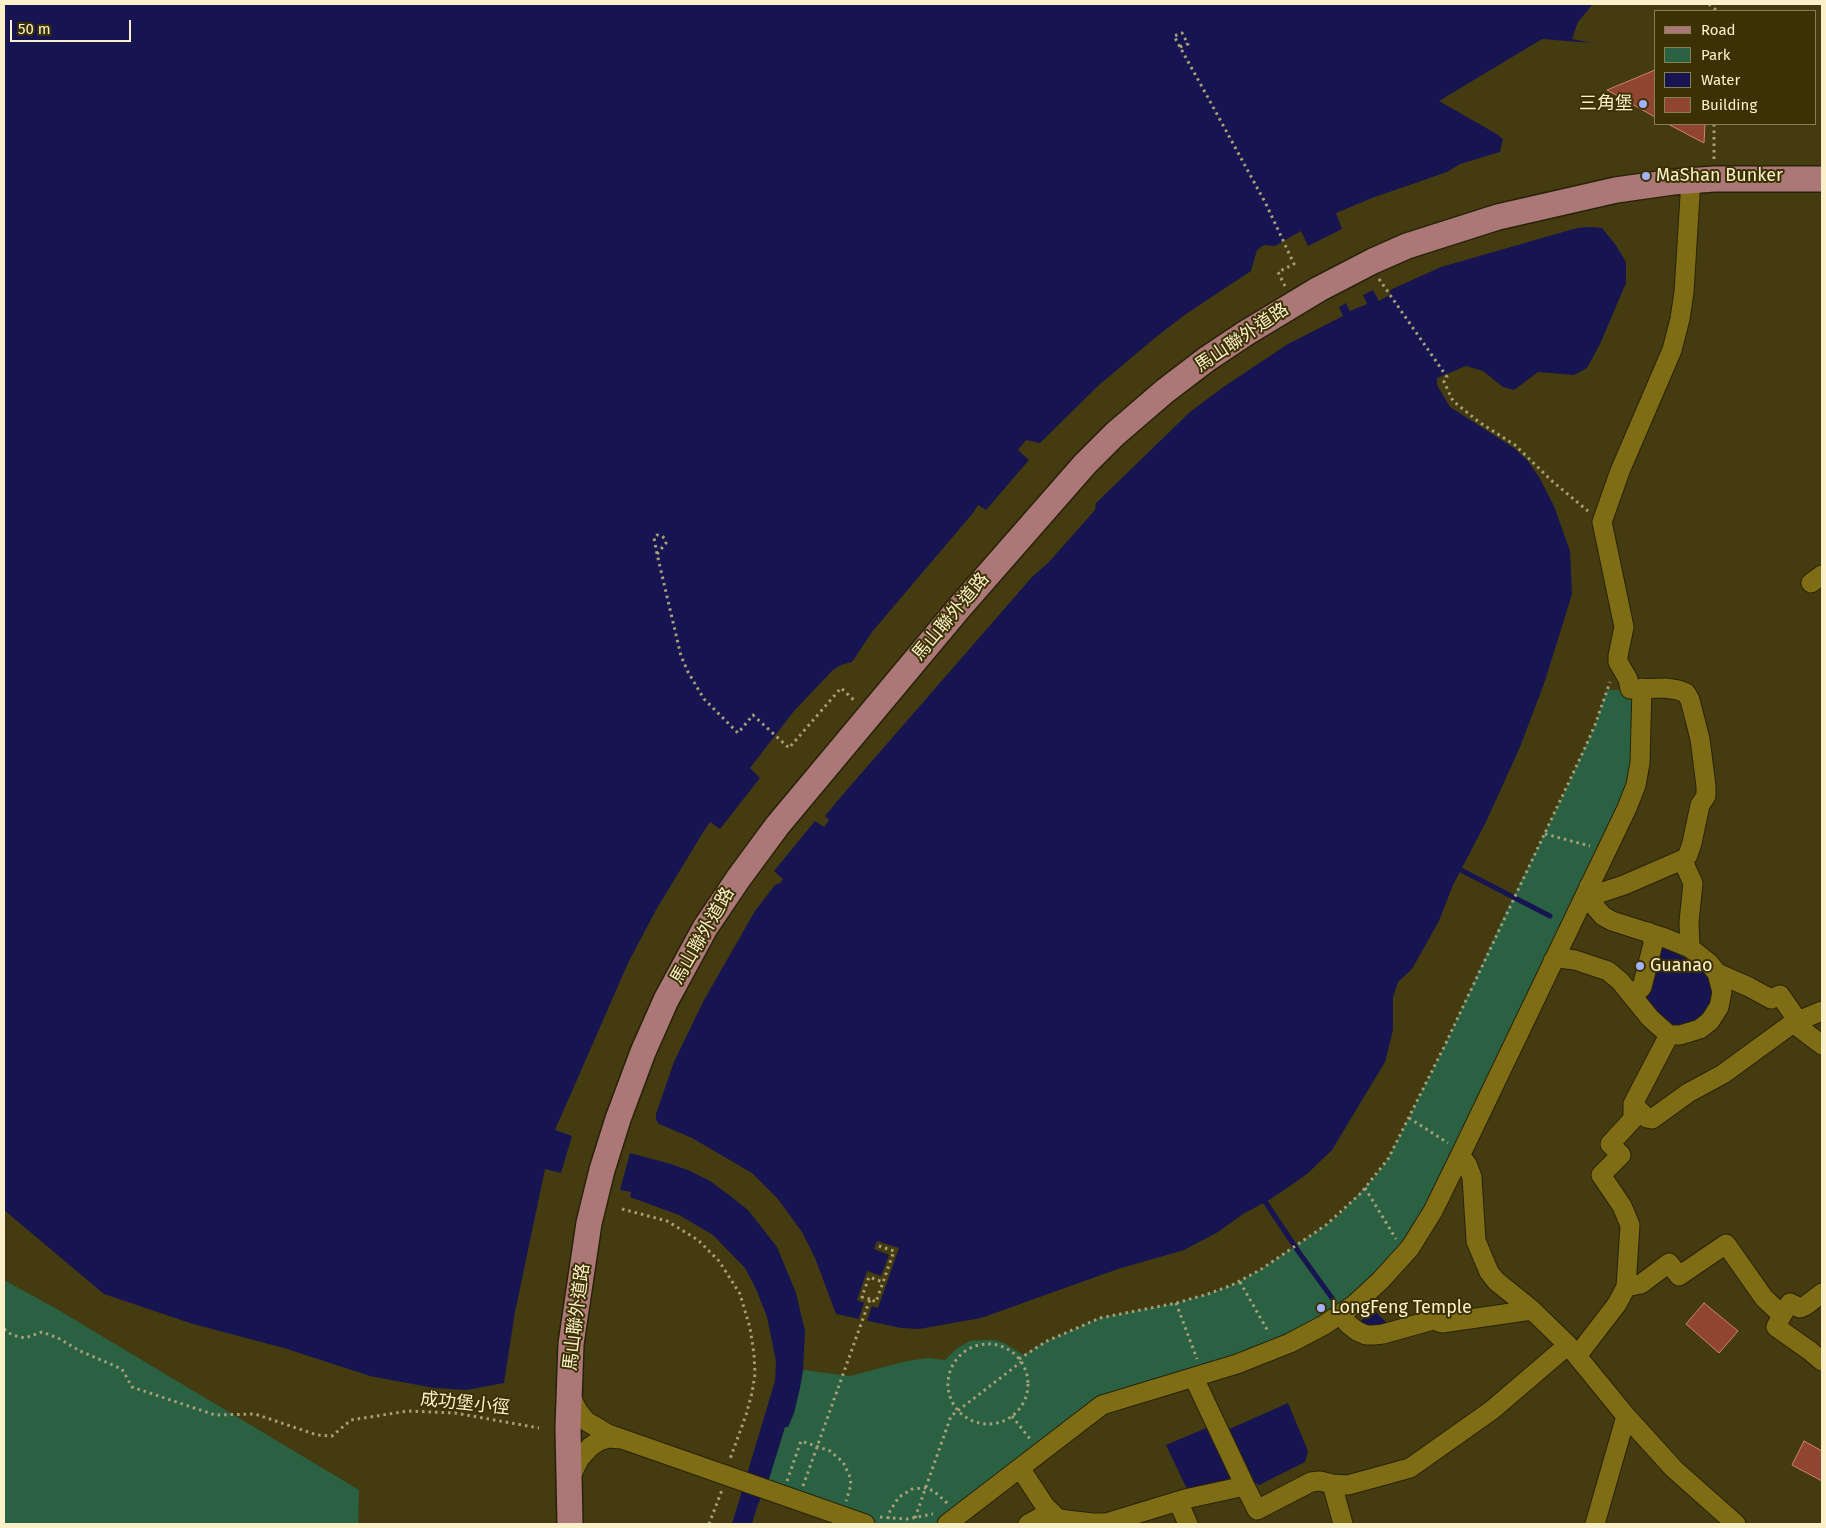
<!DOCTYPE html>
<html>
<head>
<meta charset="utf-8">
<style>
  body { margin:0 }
  #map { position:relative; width:1826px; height:1528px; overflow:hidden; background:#453b10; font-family:"Fira Sans",sans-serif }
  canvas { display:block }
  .frame { position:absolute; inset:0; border:5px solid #faf1ca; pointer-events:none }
  .legend { position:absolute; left:1654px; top:10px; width:162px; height:115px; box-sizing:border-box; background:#3b3104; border:1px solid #877e53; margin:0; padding:6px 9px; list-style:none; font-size:15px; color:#faf1ca }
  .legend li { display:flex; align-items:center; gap:10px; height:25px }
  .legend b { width:25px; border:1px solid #877e53 }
  .scale { position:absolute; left:10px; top:20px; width:121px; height:22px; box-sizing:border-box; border:2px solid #faf1ca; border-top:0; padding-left:6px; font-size:15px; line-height:18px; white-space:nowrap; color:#faf1ca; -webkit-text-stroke:4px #3b3104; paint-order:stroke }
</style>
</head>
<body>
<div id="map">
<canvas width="1826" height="1528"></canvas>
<div class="frame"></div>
<ul class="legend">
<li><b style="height:6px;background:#ab7877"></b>Road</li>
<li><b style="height:14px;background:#2a6142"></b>Park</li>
<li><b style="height:14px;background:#171551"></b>Water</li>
<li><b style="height:14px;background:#8f4531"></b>Building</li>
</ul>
<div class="scale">50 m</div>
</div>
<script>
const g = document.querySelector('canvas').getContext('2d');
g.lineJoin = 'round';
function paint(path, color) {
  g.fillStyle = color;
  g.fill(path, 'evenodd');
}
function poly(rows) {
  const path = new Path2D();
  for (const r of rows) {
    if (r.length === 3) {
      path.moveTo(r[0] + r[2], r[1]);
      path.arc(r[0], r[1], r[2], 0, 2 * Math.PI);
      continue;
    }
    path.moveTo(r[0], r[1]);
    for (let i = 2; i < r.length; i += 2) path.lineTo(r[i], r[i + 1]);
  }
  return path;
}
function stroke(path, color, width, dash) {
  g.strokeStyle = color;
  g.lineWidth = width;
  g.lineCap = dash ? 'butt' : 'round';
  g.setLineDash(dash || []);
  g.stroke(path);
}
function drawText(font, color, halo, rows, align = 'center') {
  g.font = font + ' "Fira Sans","Noto Sans TC",sans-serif';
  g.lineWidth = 4;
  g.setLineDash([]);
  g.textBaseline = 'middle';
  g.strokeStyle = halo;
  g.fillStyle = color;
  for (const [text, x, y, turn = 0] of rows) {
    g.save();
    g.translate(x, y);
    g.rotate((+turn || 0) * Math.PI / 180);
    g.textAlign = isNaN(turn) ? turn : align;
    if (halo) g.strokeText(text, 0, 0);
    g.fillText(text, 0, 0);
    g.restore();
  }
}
const green = poly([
  [1607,690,1633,690,1640,763,1420,1234,1324,1325,1102,1405,959,1515,935,1524,865,1524,765,1488,785,1427,788,1427,794,1413,803,1370,850,1376,907,1361,928,1358,945,1360,956,1349,970,1341,984,1340,995,1340,1006,1344,1023,1355,1047,1341,1100,1318,1176,1303,1208,1294,1232,1285,1260,1270,1326,1225,1339,1215,1375,1176,1388,1159,1445,1045,1507,910,1566,789,1595,725],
  [4,1280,55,1308,359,1490,358,1524,4,1524]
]);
const water = poly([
  [4,4,1593,4,1578,22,1572,39,1592,43,1542,39,1439,101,1495,133,1503,139,1500,152,1460,164,1447,172,1372,198,1336,213,1342,229,1308,246,1301,231,1275,246,1264,245,1257,250,1251,271,1186,314,1156,337,1099,385,1040,443,1026,440,1018,450,1029,460,986,510,978,505,973,513,872,632,852,662,841,665,833,670,794,711,750,768,760,778,720,829,710,822,702,834,656,910,629,961,555,1130,572,1136,561,1173,545,1169,515,1312,504,1383,467,1390,434,1388,370,1376,284,1348,193,1324,104,1294,4,1210],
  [1590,227,1602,228,1615,244,1626,262,1626,283,1600,344,1587,368,1574,375,1538,372,1514,390,1503,387,1483,371,1466,366,1437,378,1437,385,1450,407,1514,448,1527,460,1539,477,1554,506,1570,551,1572,594,1545,681,1520,747,1486,822,1453,885,1439,921,1412,969,1398,982,1393,997,1393,1030,1385,1062,1332,1150,1307,1174,1287,1188,1269,1200,1243,1214,1218,1232,1184,1250,1118,1269,981,1318,919,1329,901,1328,836,1314,815,1258,802,1232,778,1199,752,1173,692,1138,659,1124,656,1120,656,1114,674,1062,704,1000,755,911,775,885,780,883,783,879,774,871,815,821,824,827,829,820,825,816,845,792,1032,577,1048,563,1095,510,1096,503,1190,412,1222,388,1288,344,1343,316,1339,307,1346,303,1350,311,1367,304,1363,295,1373,290,1379,301,1390,295,1390,290,1441,267,1577,228],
  [1657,944,1699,965,1707,972,1712,989,1712,1002,1703,1019,1687,1027,1669,1026,1647,1005,1646,993],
  [630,1153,671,1164,690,1171,710,1181,729,1195,748,1210,777,1247,796,1293,805,1331,803,1370,800,1388,794,1413,788,1427,785,1427,770,1476,757,1507,752,1524,732,1524,775,1381,776,1361,767,1317,756,1289,745,1268,713,1235,679,1215,630,1197,631,1192,620,1190],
  [1373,1309,1391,1327,1356,1326],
  [1288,1403,1308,1451,1305,1462,1259,1485,1249,1479,1225,1431],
  [1211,1426,1236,1478,1187,1489,1166,1445]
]);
const pier = poly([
  [877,1241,899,1248,878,1308,872,1306,866,1323,858,1321,864,1303,857,1300,867,1271,881,1276,889,1255,874,1249]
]);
const stream = poly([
  [1455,867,1550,916],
  [1262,1197,1298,1251,1332,1298]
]);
const building = poly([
  [1655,70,1655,117,1607,90,1655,70],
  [1668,124,1705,124,1704,143,1668,124],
  [1704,1303,1738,1331,1719,1353,1686,1324,1704,1303],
  [1804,1441,1822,1451,1822,1481,1792,1465,1804,1441]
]);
const path = poly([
  [1709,4,1717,11],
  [1180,47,1188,44,1182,33,1174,36,1180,47,1206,94,1266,204,1294,264,1278,272,1285,286],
  [1714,124,1714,161],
  [1379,279,1447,377,1444,382,1453,401,1479,422,1515,445,1552,481,1588,511],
  [657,554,666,543,665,539,662,536,657,535,654,538,657,554,681,656,688,672,704,699,738,733,753,715,789,748,841,688,856,702],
  [1545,834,1590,846],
  [1409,1118,1448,1143],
  [1365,1188,1396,1239],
  [622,1209,667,1221,698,1240,719,1261,740,1294,750,1328,754,1354,755,1374,752,1393,746,1415,730,1459],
  [1240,1282,1269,1333],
  [870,1299,862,1297,869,1277,883,1282],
  [1176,1303,1197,1359],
  [4,1329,12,1335,25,1338,42,1332,58,1338,80,1351,122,1369,132,1387,215,1415,255,1414,317,1435,332,1436,351,1420,408,1411,455,1413,539,1428],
  [988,1384,40],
  [1019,1359,1047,1341,1100,1318,1176,1303,1208,1294,1232,1285,1260,1270,1326,1225,1360,1194,1388,1159,1445,1045,1584,750,1595,725,1610,682],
  [1012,1416,1030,1439],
  [787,1481,801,1441,830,1451,843,1462,850,1477,851,1485,846,1501],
  [803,1486,870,1299,876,1302,894,1251,879,1246],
  [880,1517,907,1519,933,1514],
  [915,1518,951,1416,1021,1362],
  [888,1519,890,1511,899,1497,912,1489,925,1488,934,1491,948,1504],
  [709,1524,722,1490]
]);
const minor = poly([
  [1811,583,1822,575],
  [1684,859,1686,868,1693,883,1689,922,1690,948],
  [1589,894,1594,895,1624,885,1684,859,1688,855,1692,843,1700,805,1706,796,1706,786,1700,739,1690,700,1686,693,1678,690,1665,688,1630,689,1628,679,1618,662,1618,656,1624,627,1602,522,1620,471,1672,350,1680,319,1684,292,1691,180],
  [1553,961,1559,958,1575,960,1608,971,1620,981,1650,1018,1669,1035,1680,1035,1700,1029,1710,1021,1719,1007,1722,992,1717,973,1709,963,1690,948,1665,938,1612,921,1603,916,1590,901,1589,886],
  [1717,973,1749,987,1771,999,1780,995,1798,1021,1793,1023],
  [1627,989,1633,992,1638,991,1642,987,1654,940,1648,932],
  [1798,1021,1822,1011],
  [1633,1104,1647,1118,1652,1119,1688,1093,1723,1074,1793,1023,1822,1045],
  [1460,1156,1467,1164,1472,1177,1476,1241,1489,1272,1496,1281,1532,1310,1568,1345,1626,1416,1674,1469,1736,1524],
  [1626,1287,1641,1284,1669,1263,1679,1276,1726,1244,1764,1298,1782,1315,1776,1327,1810,1351,1822,1361],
  [1341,1314,1348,1324,1357,1331,1366,1335,1374,1335,1383,1334,1433,1320,1442,1323,1532,1310],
  [1782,1315,1790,1303,1800,1308,1805,1306,1822,1293],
  [1577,1356,1617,1304,1626,1287,1630,1225,1622,1206,1601,1175,1621,1155,1610,1144,1633,1119,1633,1104,1669,1035],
  [569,1393,578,1411,586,1421,608,1434,865,1524],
  [1020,1468,1045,1506,1057,1518,1066,1520,1093,1523,1106,1523,1185,1499,1245,1486,1194,1378],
  [570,1478,580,1458,590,1447,599,1441,609,1438,621,1439],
  [1332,1484,1348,1485,1410,1468,1492,1410,1568,1345],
  [1245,1486,1257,1510,1311,1482,1320,1481,1332,1484,1343,1524],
  [1178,1501,1188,1524],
  [947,1524,1102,1405,1237,1364,1290,1343,1324,1325,1354,1305,1380,1281,1410,1248,1433,1211,1460,1156,1627,808,1636,785,1640,763,1642,688],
  [1028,1524,1050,1512],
  [1595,1524,1626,1416]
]);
const major = poly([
  [570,1524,568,1428,571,1344,589,1223,602,1170,618,1119,643,1052,666,1000,705,928,738,879,777,826,959,608,1085,464,1115,434,1165,391,1207,359,1246,333,1319,289,1373,261,1407,246,1498,217,1616,190,1673,182,1714,179,1822,179]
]);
const markers = [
  [1643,104,5,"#a5b1fc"],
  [1646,176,5,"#a5b1fc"],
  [1640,966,5,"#a5b1fc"],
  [1321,1308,5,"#a5b1fc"]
];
const poiNames = [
  ["三角堡",1633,104,"right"],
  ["MaShan Bunker",1656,176],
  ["Guanao",1650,966],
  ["LongFeng Temple",1331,1308]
];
const streetNames = [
  ["馬山聯外道路",1242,338,-34],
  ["馬山聯外道路",951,617,-50],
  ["馬山聯外道路",703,936,-60],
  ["馬山聯外道路",577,1317,-83],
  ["成功堡小徑",465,1404,6]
];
paint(green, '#2a6142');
paint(water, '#171551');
paint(pier, '#453b10');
stroke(stream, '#171551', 5);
paint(building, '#8f4531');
stroke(building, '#d1836d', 1);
stroke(minor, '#282209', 21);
stroke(major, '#282209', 28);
stroke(path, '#a89f76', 3, [2.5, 4]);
stroke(minor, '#7f6d16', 19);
stroke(major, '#ab7877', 25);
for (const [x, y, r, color] of markers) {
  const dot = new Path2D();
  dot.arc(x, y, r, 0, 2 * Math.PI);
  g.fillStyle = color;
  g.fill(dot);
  stroke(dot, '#3b3104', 2);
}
drawText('18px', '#faf1ca', '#3b3104', poiNames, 'left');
drawText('18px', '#faf1ca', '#3b3104', streetNames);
</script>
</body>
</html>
